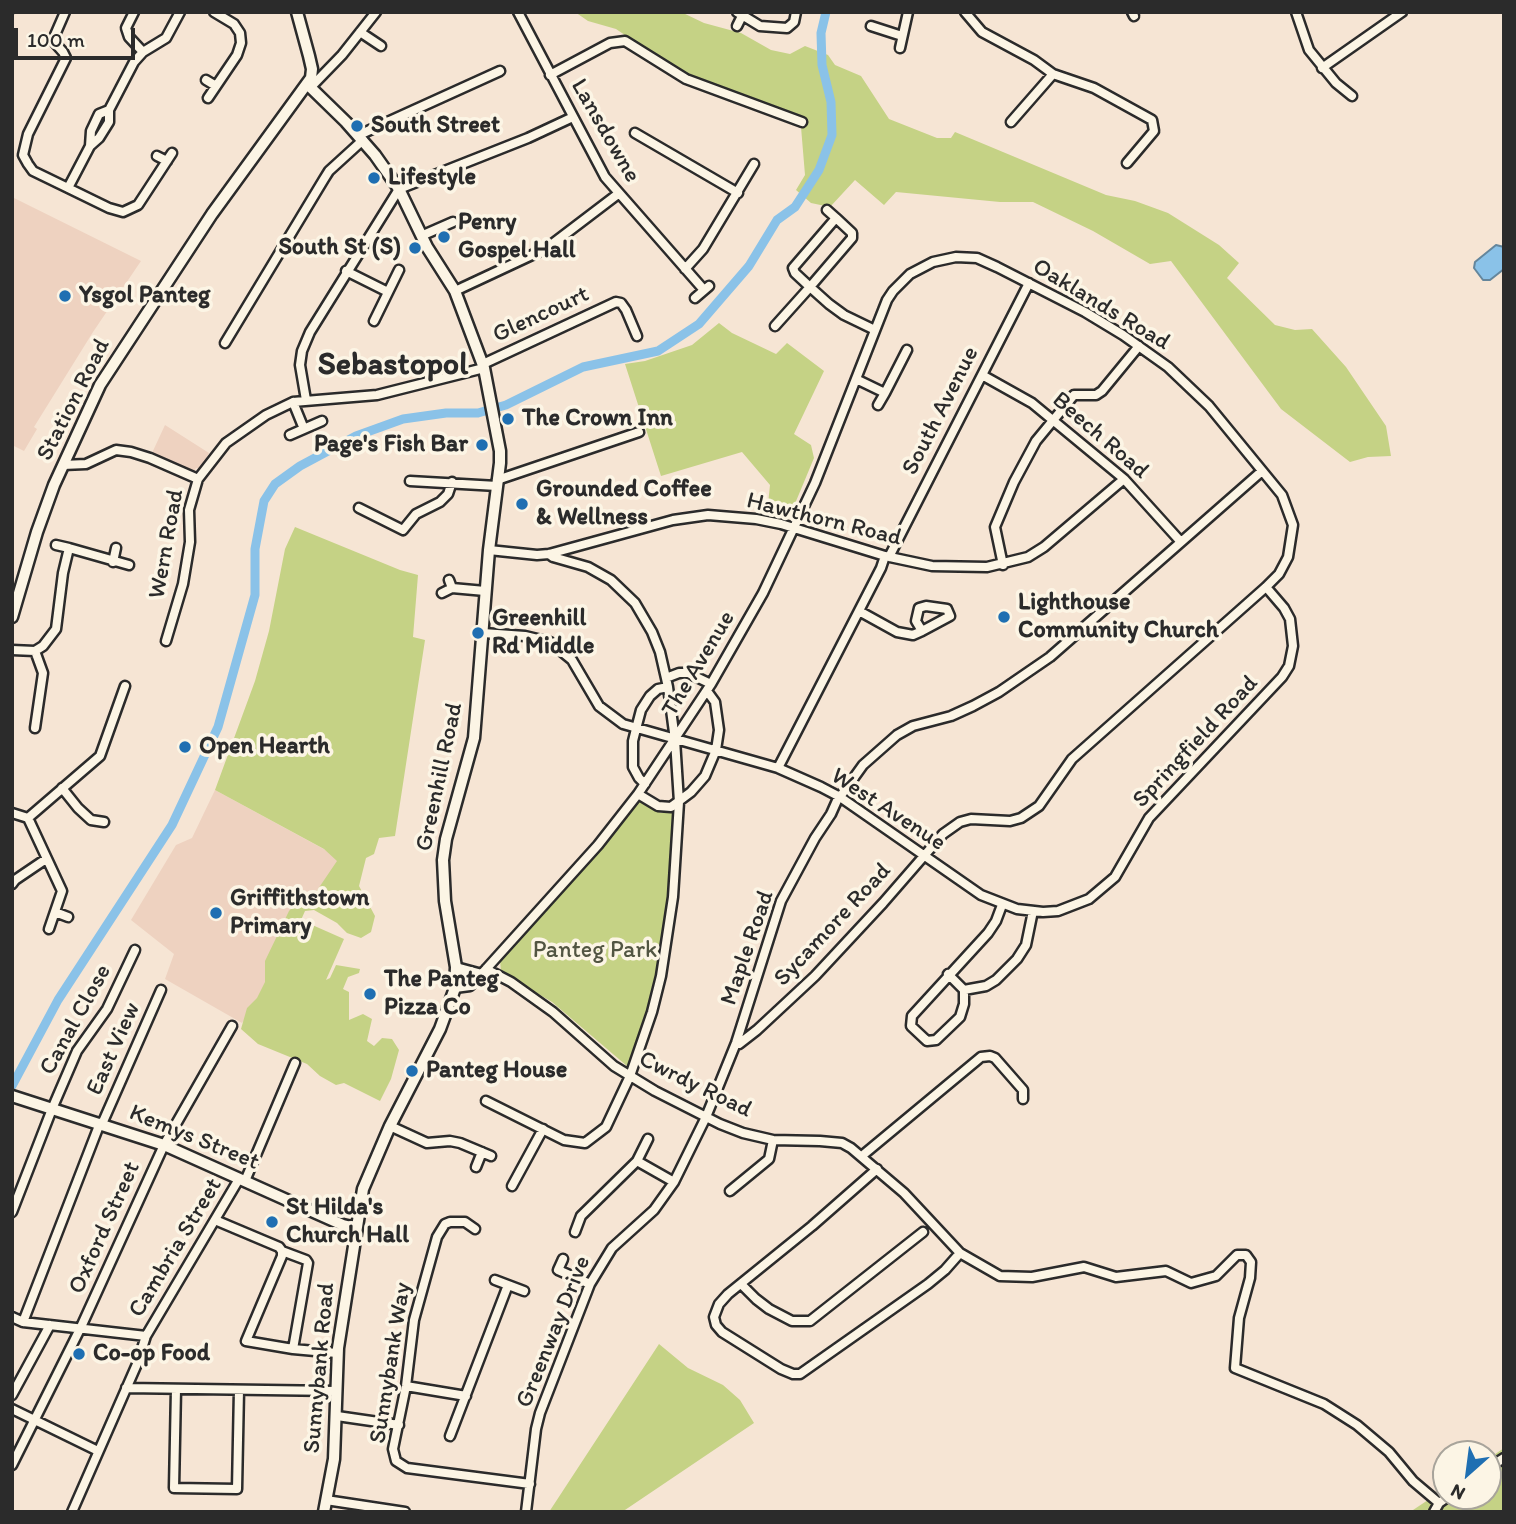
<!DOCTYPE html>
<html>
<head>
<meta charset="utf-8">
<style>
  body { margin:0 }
  #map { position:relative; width:1516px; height:1524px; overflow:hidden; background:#f6e5d4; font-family:Itim,sans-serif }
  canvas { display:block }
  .frame { position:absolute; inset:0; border:14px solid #2b2b2b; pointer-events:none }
  .north { position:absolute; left:1432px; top:1440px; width:70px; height:70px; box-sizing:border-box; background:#fcf5e5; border:2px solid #a8a49b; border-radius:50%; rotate:208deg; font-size:19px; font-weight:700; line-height:28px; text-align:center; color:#2b2b2b }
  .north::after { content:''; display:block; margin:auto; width:24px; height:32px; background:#1f6fb2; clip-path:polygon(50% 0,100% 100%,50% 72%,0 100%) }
  .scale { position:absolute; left:14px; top:28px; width:121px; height:32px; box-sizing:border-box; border:4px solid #2b2b2b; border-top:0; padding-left:9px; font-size:21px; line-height:24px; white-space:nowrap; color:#2b2b2b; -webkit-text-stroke:5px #fcf5e5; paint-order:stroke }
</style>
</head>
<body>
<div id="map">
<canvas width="1516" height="1524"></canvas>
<div class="frame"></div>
<div class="north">N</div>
<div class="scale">100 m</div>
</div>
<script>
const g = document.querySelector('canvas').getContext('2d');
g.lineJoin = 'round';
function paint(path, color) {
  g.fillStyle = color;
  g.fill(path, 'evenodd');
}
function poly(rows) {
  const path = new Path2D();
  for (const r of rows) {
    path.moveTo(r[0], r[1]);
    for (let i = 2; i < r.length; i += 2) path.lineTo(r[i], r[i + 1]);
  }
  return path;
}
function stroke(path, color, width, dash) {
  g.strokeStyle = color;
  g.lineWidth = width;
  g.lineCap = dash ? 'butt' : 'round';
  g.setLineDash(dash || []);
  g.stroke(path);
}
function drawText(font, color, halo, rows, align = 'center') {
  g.font = font + ' Itim,sans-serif';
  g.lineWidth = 7;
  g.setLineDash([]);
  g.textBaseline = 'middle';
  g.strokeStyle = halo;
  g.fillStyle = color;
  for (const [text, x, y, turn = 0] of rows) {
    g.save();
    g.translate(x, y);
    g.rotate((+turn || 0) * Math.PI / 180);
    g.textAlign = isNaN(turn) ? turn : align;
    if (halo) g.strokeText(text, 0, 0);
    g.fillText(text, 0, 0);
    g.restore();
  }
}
const built = poly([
  [12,197,141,261,93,332,34,427,37,429,24,451,12,445],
  [165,425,209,453,200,469,196,468,193,474,152,453],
  [215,790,342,859,317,906,301,906,258,1002,242,1023,165,979,174,954,131,920,176,845,192,838]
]);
const green = poly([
  [575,12,681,12,704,23,741,33,771,50,790,54,805,46,828,55,835,65,861,76,889,119,937,138,951,138,955,132,1106,195,1135,201,1168,213,1219,245,1239,263,1227,278,1275,325,1295,330,1312,329,1346,367,1386,426,1391,456,1368,457,1350,462,1281,409,1171,261,1150,264,1093,231,1033,202,1000,202,896,192,884,205,855,180,830,207,811,203,796,190,805,175,801,127,793,115,687,77,616,29,588,21],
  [719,323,732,333,776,354,787,343,824,371,794,434,811,445,814,458,789,518,767,514,770,485,742,452,661,476,625,364,645,361,692,345],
  [295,527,400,570,418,575,413,637,425,640,395,836,379,838,374,854,366,858,359,886,375,916,371,932,361,938,347,933,337,923,314,910,305,911,301,920,344,939,326,980,330,978,336,965,360,969,359,973,348,977,343,989,349,992,349,1020,363,1014,372,1019,367,1041,374,1046,382,1038,392,1039,399,1050,391,1079,380,1101,344,1083,336,1085,320,1076,307,1064,258,1044,241,1029,247,1008,257,998,265,982,265,961,289,911,299,900,316,892,337,861,324,849,215,790,255,681,269,631,285,549],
  [639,800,661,813,674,810,667,903,654,984,633,1057,627,1066,552,1002,501,972,500,960,603,846],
  [659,1344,688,1368,723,1385,740,1400,754,1423,622,1512,549,1512],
  [1504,1448,1504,1512,1410,1512,1446,1488,1446,1496,1488,1496,1488,1459]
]);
const water = poly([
  [1496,245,1504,247,1504,269,1490,280,1483,280,1474,268,1475,262,1496,245]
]);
const canal = poly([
  [12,1086,58,1000,172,825,218,727,255,595,255,549,264,501,275,484,300,466,356,436,403,419,446,413,478,413,506,405,583,367,658,351,699,324,749,266,777,220,795,207,819,170,832,135,831,102,822,65,821,33,826,12]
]);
const minor = poly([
  [65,12,55,35,55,43,63,52,66,58,28,134,23,155,28,164,33,171,68,188,109,208,123,212,138,205,172,153],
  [134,12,126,28,129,37,143,52],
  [518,12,605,177,704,290],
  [737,12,760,26,787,28,794,22,796,12],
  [965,12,982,32,1034,60,1053,74,1094,88,1152,120,1154,131,1127,163],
  [1132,12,1134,16],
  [1296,12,1309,50,1336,83,1352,96],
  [737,26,742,16],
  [871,26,902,36],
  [360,32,381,46],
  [900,48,908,12],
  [1322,68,1402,12],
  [550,75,610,43,625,41,686,79,802,122],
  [206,80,216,86],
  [311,87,342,55,376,12],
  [208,98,237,55,241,43,240,33,234,24,214,12],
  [1011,122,1053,74],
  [635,133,738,193],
  [359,135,500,71],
  [90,146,91,131,99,114,109,110],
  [157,156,167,161],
  [68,188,90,146,99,138,109,122,109,110,134,62,143,52,166,38,180,12],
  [827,210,836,218],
  [421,236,453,222],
  [685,269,703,249,754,164],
  [346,271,388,292],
  [455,291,547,248,618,194],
  [695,298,709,286],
  [374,321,399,270],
  [775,326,810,287,852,238,852,233,836,218,793,268,795,273,810,287,829,304,844,315,875,330],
  [225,343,324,179,329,171,363,140],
  [483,364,616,302,621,303,626,310,637,336],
  [982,375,1032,403,1124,479,1181,542],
  [856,379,885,393,907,350],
  [306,400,300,365,302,351,310,332,399,189,528,138,573,117],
  [293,402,304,429],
  [878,405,885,393],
  [290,435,322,421],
  [63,465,86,464,116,450,131,452,150,458,198,479],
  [497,480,639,432],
  [410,481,497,486],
  [359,508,403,530,416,514,440,502,448,494,452,482],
  [56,545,69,548],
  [489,550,537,555,549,554,673,520,708,515,756,519,781,524,885,556,932,566,987,567,1028,557,1044,547,1124,479],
  [889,557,1029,283],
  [113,562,116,548],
  [1003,565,995,527,1014,482,1036,441,1074,395,1096,395,1102,391,1139,346],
  [452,588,485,591],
  [442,593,452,588,449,580],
  [859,611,897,632,913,635,922,631,950,616,947,609,926,606,919,608,916,621,922,631],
  [483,633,525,636,550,642,572,660,599,706,623,724,778,768,821,787,840,797,981,895,1017,909,1043,912,1058,911,1089,899,1115,877,1149,818,1282,677,1289,666,1293,646,1290,619,1284,608,1266,587],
  [166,641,183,584,190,542,189,510,198,479,226,443,266,415,293,402,377,395,484,368],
  [12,650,35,651,43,646,56,629,63,573,69,548,129,565],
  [666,678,679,673,688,673,711,684],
  [35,728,43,673,35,651],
  [778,768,881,568,885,556],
  [645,784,639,778,633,767,633,741,636,729,641,710,650,696,658,689,668,687],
  [62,788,78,808,91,820,104,822],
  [638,794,658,806,671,807,691,792,705,776,716,750,719,730,715,702,707,691],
  [840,797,863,765,897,735,913,726,951,716,973,706,999,692,1050,657,1262,471],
  [12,813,28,818,100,756,125,686],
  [28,818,62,891,49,929],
  [12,884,15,880,46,859],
  [1002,905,996,921,988,933,912,1016,911,1026,927,1041,936,1040,960,1017,964,1004,964,990,986,986,996,980,1017,959,1026,945,1033,911],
  [55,912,68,917],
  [456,967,482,974],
  [486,969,511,982,553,1012,614,1066,655,1091,720,1124,743,1133,773,1140,820,1141,842,1143,851,1148,904,1193,960,1253,1000,1276,1032,1277,1084,1267,1116,1277,1166,1271,1191,1283,1216,1276,1237,1255,1246,1255,1251,1262,1250,1278,1239,1318,1235,1368,1324,1404,1357,1425,1389,1452,1413,1481,1439,1503],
  [948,974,964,990],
  [455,988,470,986,478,978,598,845,638,794,711,684,763,593,815,483,887,300,893,291,910,274,933,262,956,257,977,258,997,267,1085,312,1123,335,1168,367,1209,406,1282,495,1293,525,1288,557,1279,574,1266,587,1072,759,1039,806,1021,818,1010,821,971,819,960,822,943,834,883,903,815,976,757,1030,739,1044,736,1043],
  [486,1101,564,1140,585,1143,606,1127,630,1076,652,1012,661,976,673,897,679,802,675,740,668,687,660,652,652,632,635,603,611,580,588,567,553,557,549,554],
  [102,1124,161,990],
  [390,1126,427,1143,450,1141,460,1143,491,1156],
  [863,1155,981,1057,990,1056,995,1058,1023,1090,1023,1099],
  [637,1161,674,1182],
  [476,1167,482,1152],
  [877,1169,812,1226,728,1294,719,1304,714,1317,716,1325,722,1332,781,1369,793,1374,800,1374,928,1284,945,1270,960,1253],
  [245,1181,295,1063],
  [512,1186,543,1129],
  [730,1191,769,1159,773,1140],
  [12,1212,52,1109,77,1051,107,1009,135,950],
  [215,1220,279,1247,282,1251,282,1256,246,1341,293,1349],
  [475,1229,465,1222,450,1222,445,1224,437,1237,414,1320,406,1386,393,1449,396,1461,407,1468,530,1484],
  [575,1232,581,1216,637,1161,648,1139],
  [282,1251,306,1260,308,1263,293,1349,337,1353],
  [563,1259,558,1270,590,1284],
  [495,1280,524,1291],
  [741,1284,756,1299,769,1309,792,1321,810,1321,923,1232],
  [12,1317,23,1322,146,1336],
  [23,1322,100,1123],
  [406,1386,466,1396],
  [126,1388,336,1391],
  [176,1389,174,1488,237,1489,239,1390],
  [12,1395,50,1325],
  [12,1409,98,1451],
  [337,1416,399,1425],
  [450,1436,508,1285],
  [12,1465,81,1327,164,1145,232,1026],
  [1488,1468,1504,1458],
  [326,1500,405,1512],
  [72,1512,137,1364,146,1336,239,1179],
  [526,1512,536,1429,540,1413,590,1284,612,1248,654,1210,674,1182,706,1117,736,1043,781,901,815,838,831,814,839,796],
  [1434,1512,1439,1503,1449,1496]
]);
const tertiary = poly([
  [307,84,346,122,375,155,399,189,427,247,455,291,484,368,500,451,500,463,489,550,474,738,446,839,443,860,445,901,456,967,455,988,440,1029,390,1126,363,1189,338,1348,334,1459,324,1512],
  [12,617,37,532,54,485,100,385,212,214,311,78,312,69,309,56,297,12],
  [12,1096,164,1145,289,1201,343,1225,356,1228]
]);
const rail = poly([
  [12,13,13,12]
]);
const markers = [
  [357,126,7,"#1f6fb2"],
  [374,178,7,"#1f6fb2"],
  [444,237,7,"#1f6fb2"],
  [415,248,7,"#1f6fb2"],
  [65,296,7,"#1f6fb2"],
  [508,419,7,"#1f6fb2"],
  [482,445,7,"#1f6fb2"],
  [522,504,7,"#1f6fb2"],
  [1004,617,7,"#1f6fb2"],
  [478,633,7,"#1f6fb2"],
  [185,747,7,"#1f6fb2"],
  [216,913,7,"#1f6fb2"],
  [370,994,7,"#1f6fb2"],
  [412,1071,7,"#1f6fb2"],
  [272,1222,7,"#1f6fb2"],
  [79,1354,7,"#1f6fb2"]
];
const poiNames = [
  ["South Street",371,126],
  ["Lifestyle",388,178],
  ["Penry",458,223],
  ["Gospel Hall",458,251],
  ["South St (S)",401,248,"right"],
  ["Ysgol Panteg",79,296],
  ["The Crown Inn",522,419],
  ["Page's Fish Bar",468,445,"right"],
  ["Grounded Coffee",536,490],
  ["& Wellness",536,518],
  ["Lighthouse",1018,603],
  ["Community Church",1018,631],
  ["Greenhill",492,619],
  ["Rd Middle",492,647],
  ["Open Hearth",199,747],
  ["Griffithstown",230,899],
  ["Primary",230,927],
  ["The Panteg",384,980],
  ["Pizza Co",384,1008],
  ["Panteg House",426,1071],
  ["St Hilda's",286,1208],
  ["Church Hall",286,1236],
  ["Co-op Food",93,1354]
];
const streetNames = [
  ["Lansdowne",605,131,60],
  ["Oaklands Road",1101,305,31],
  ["Glencourt",541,315,-25],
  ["Station Road",74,400,-63],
  ["South Avenue",941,411,-63],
  ["Beech Road",1100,436,41],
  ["Hawthorn Road",824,520,14],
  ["Wern Road",167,544,-80],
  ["The Avenue",699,664,-59],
  ["Springfield Road",1196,742,-47],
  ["Greenhill Road",440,777,-78],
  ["West Avenue",888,810,33],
  ["Sycamore Road",833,925,-47],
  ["Maple Road",748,948,-71],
  ["Canal Close",76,1020,-61],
  ["East View",114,1049,-66],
  ["Cwrdy Road",695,1085,26],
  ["Kemys Street",194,1138,22],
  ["Oxford Street",105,1228,-66],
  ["Cambria Street",176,1248,-59],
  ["Greenway Drive",554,1332,-68],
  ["Sunnybank Way",391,1363,-81],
  ["Sunnybank Road",320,1368,-85]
];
const parkNames = [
  ["Panteg Park",595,951]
];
const districtNames = [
  ["Sebastopol",393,366]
];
paint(built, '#eed2c0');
paint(green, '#c5d285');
paint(water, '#8ac2e8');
stroke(water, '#64869c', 2);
stroke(canal, '#8ac2e8', 9);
stroke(minor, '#2b2b2b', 13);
stroke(tertiary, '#2b2b2b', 15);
stroke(minor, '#fcf5e5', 8);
stroke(tertiary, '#fcf5e5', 10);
stroke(rail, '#2b2b2b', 5);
stroke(rail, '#fcf5e5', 2.5, [8]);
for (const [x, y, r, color] of markers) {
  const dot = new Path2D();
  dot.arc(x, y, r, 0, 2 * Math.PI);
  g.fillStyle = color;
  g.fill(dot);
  stroke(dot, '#fcf5e5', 2.5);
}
drawText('bold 24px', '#2b2b2b', '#fcf5e5', poiNames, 'left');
drawText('24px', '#2b2b2b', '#fcf5e5', streetNames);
drawText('24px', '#525542', '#fcf5e5', parkNames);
drawText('bold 32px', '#2b2b2b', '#fcf5e5', districtNames);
</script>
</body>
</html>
